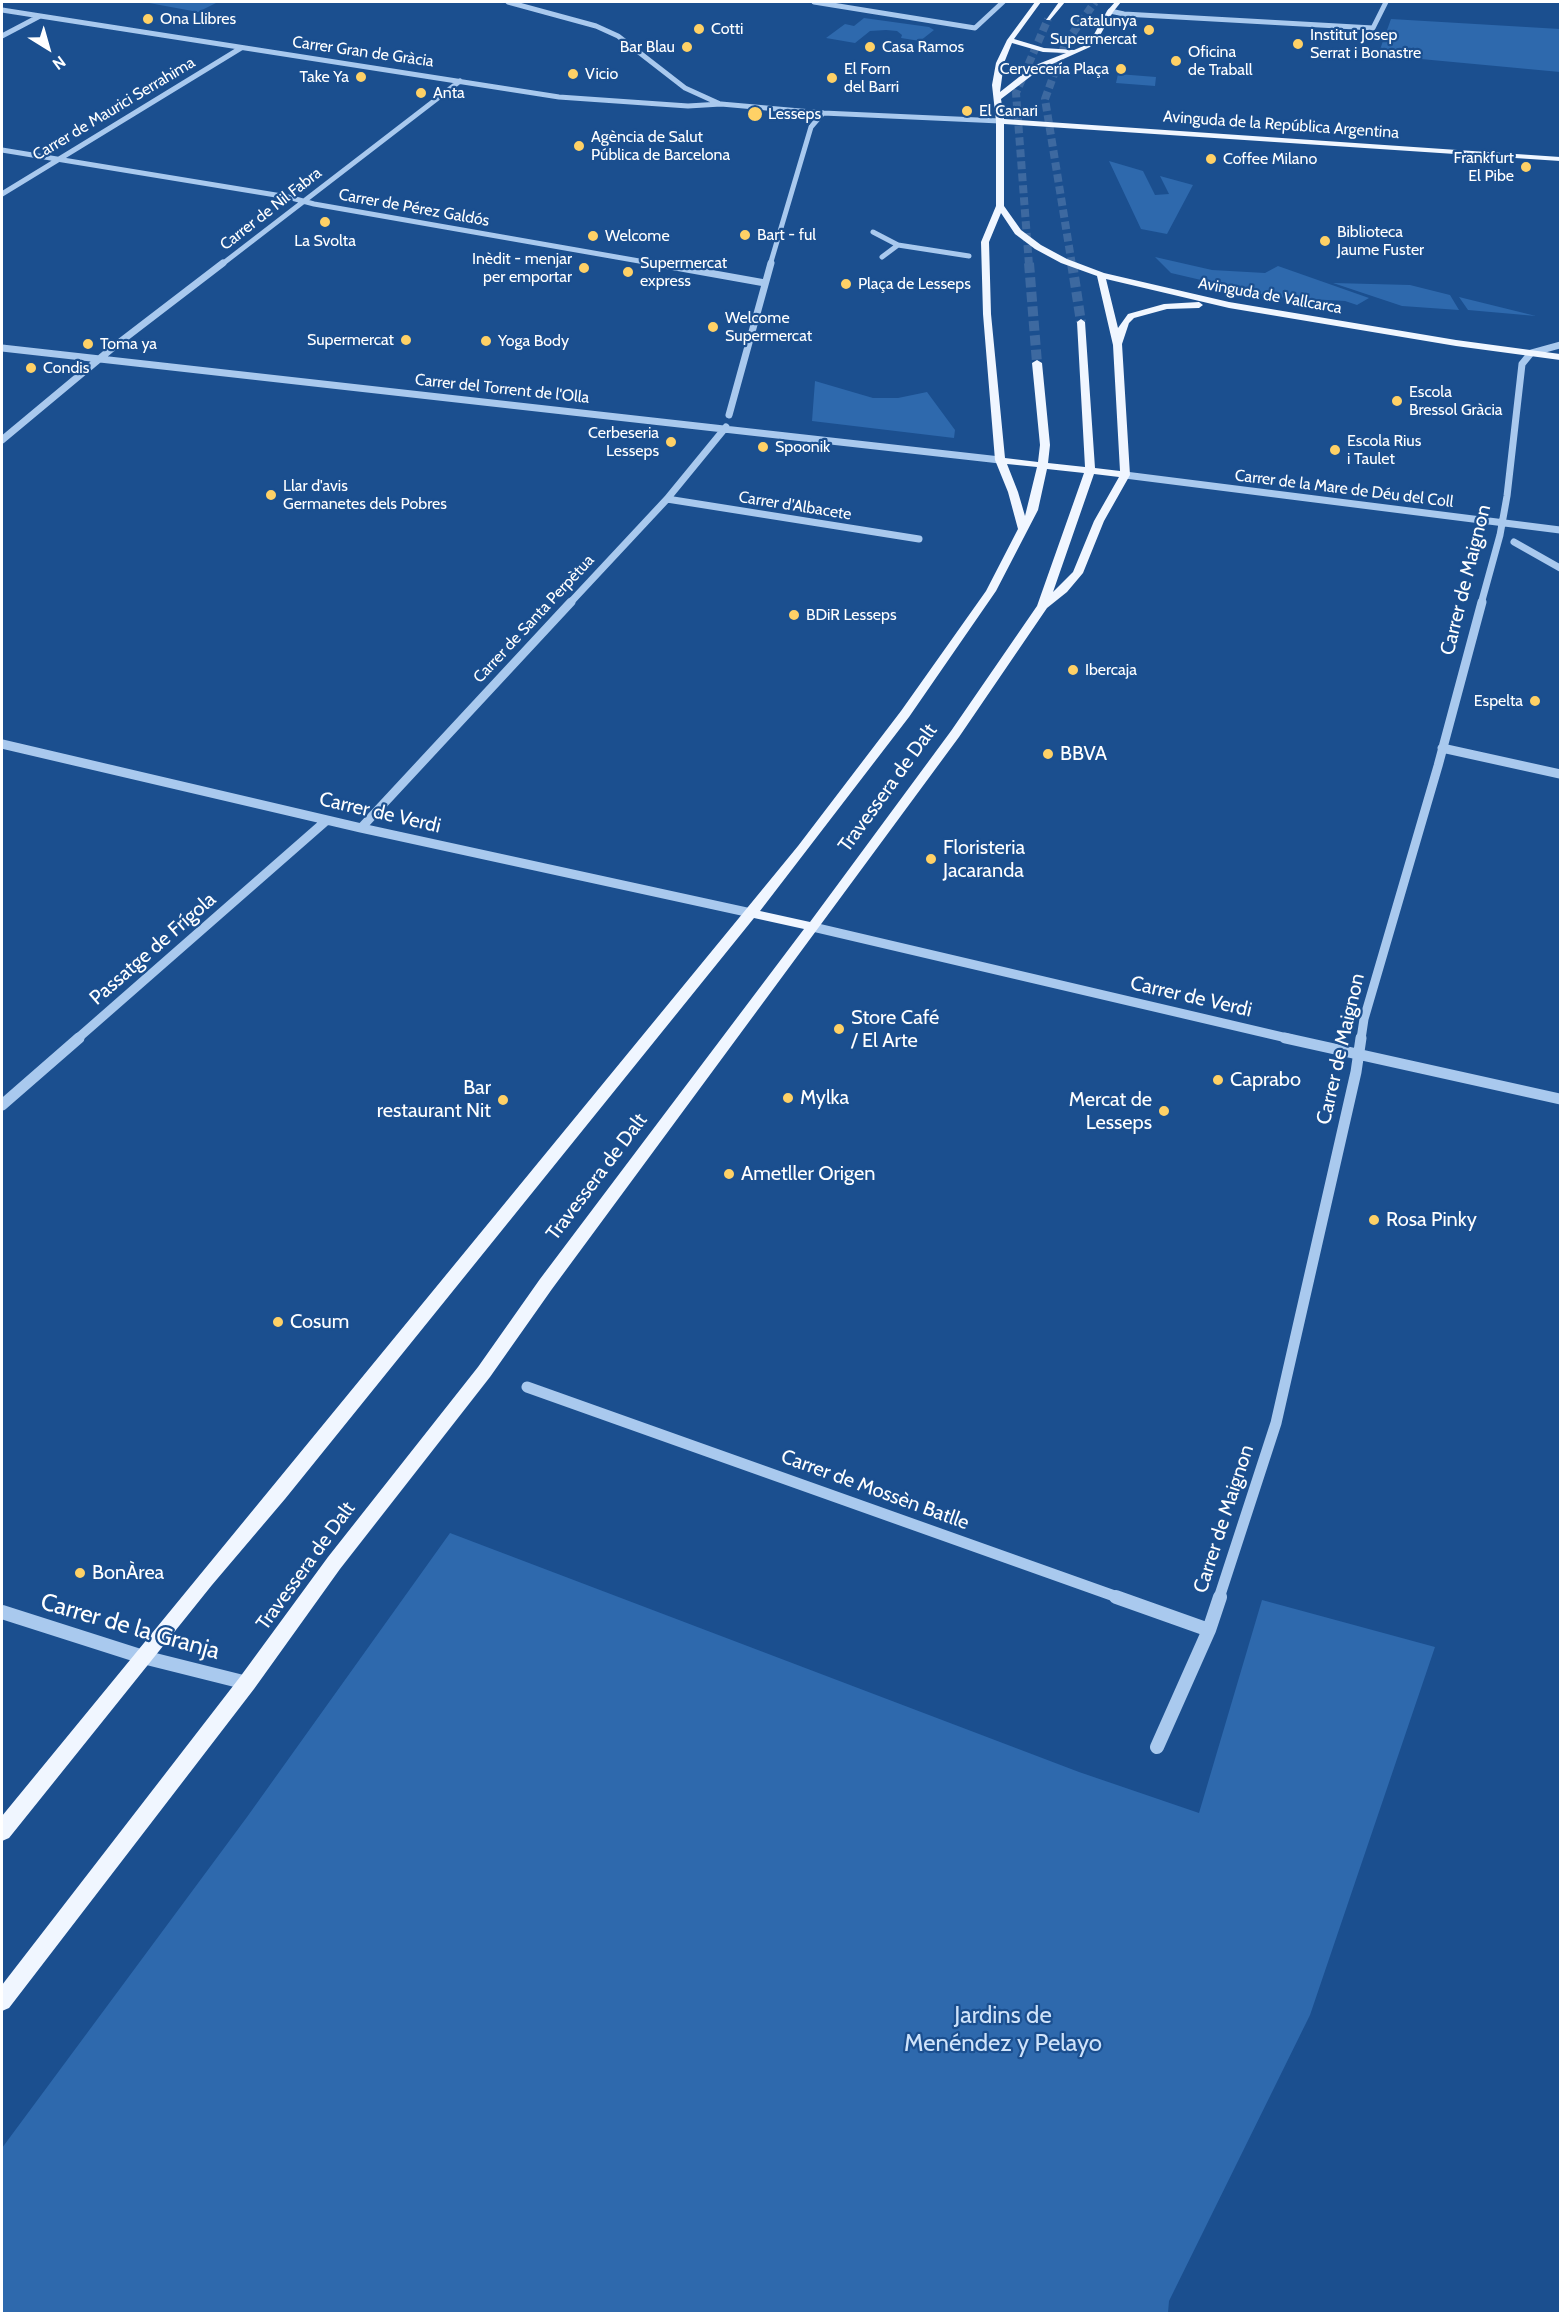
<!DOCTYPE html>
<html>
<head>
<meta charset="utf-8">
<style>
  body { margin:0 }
  #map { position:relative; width:1562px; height:2315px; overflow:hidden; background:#1b4f8f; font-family:Cabin,sans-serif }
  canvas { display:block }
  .frame { position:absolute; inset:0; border:3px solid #fff; pointer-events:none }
  .north { position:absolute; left:18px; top:18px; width:60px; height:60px; -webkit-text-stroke:4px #1b4f8f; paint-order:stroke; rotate:143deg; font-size:16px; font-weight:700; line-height:24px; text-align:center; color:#fff }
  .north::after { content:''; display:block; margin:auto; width:21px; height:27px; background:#fff; clip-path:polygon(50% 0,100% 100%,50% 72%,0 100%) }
</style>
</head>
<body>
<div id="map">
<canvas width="1562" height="2315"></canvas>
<div class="frame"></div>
<div class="north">N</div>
</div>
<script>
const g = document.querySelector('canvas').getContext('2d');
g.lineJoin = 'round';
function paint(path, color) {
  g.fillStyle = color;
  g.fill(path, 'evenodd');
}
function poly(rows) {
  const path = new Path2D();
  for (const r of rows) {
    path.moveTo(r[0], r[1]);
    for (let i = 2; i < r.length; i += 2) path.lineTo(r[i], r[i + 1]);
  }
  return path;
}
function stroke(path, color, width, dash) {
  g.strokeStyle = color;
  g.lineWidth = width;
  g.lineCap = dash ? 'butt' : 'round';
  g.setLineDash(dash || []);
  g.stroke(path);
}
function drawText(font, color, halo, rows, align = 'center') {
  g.font = font + ' Cabin,sans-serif';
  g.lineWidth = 4.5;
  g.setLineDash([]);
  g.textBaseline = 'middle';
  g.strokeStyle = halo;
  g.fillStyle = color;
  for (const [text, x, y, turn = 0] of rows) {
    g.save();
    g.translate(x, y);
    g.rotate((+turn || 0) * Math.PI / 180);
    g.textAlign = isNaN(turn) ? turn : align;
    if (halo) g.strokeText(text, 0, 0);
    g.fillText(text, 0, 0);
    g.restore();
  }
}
const green = poly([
  [151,2,218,2,198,12,149,3],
  [864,18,929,27,934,30,920,41,901,38,902,35,897,31,886,30,870,31,855,43,826,38,845,24,854,26],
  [1391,19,1560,29,1560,72,1378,55],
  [1118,74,1156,77,1155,86,1116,83],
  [1109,161,1143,171,1155,195,1169,194,1160,176,1193,185,1167,234,1141,229],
  [1155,257,1212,270,1265,273,1278,266,1369,298,1357,305,1345,301,1274,297,1171,273],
  [1333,283,1410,285,1450,295,1459,310,1402,306],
  [1459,297,1536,316,1468,310],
  [815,381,873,398,898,398,927,392,955,430,954,438,812,421],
  [450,1533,1079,1772,1199,1813,1262,1600,1435,1647,1310,2015,1169,2301,1168,2313,2,2313,2,2148,247,1817]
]);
const majorTunnelFar1 = poly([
  [1029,265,1016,93,1048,19],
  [1072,265,1045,99,1065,44,1095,2]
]);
const majorTunnel = poly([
  [1029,263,1037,363],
  [1072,263,1081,322]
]);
const minorFar4 = poly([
  [508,2,596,26,618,36,685,88,718,103],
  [814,2,975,28,1003,2],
  [2,10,559,97,688,106,721,104,823,113,1000,121],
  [1110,11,1124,14,1373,28,1386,2],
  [2,36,40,16],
  [2,150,288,197,314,204,662,265],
  [2,194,241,48],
  [873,232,898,245,969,256],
  [882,257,898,245],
  [221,265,460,81],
  [770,265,811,127,823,113]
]);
const minorFar3 = poly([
  [653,263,765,283],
  [2,348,1000,460],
  [729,415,771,263],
  [2,440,116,345,223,263],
  [1125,475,1560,530],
  [667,499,919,539],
  [1514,542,1560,568],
  [569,604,667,499,726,427],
  [1481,604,1500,535,1507,496,1522,364,1531,353,1560,345]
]);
const minorFar2 = poly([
  [2,744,361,828,751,913],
  [1442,748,1560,774],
  [361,828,571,602],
  [813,927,1291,1039],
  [77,1039,327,820],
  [1361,1039,1364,1019,1438,766,1482,602]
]);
const minorFar1 = poly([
  [1285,1038,1560,1099],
  [2,1105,79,1038],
  [527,1387,1120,1598],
  [1219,1598,1276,1423,1356,1072,1361,1038]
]);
const minor = poly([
  [1116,1597,1209,1630],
  [2,1612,143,1657,247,1683],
  [1157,1747,1209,1630,1220,1597]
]);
const major = poly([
  [1035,2,1041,2,1014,39,1044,48,1074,50,1086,45,1092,38,1107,11,1115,2,1121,2,1113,12,1098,39,1090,47,1039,70,1001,99,1004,119,1560,157,1560,161,1004,124,1004,206,1021,230,1041,245,1067,259,1104,273,1229,302,1456,340,1560,354,1560,360,1456,346,1229,308,1106,279,1118,328,1128,314,1164,304,1199,302,1203,305,1199,308,1167,309,1134,318,1129,323,1122,344,1130,475,1104,521,1083,573,1067,592,1047,608,959,737,552,1289,490,1377,340,1569,254,1689,9,2008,2,2011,2,1985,240,1677,328,1557,478,1367,540,1279,804,929,754,918,285,1499,212,1585,9,1838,2,1841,2,1816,798,846,901,711,986,591,1018,529,1008,492,995,460,983,314,981,242,996,206,996,121,992,85,996,63,1007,40,1035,2],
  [1012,43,1043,52,1066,53,1033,66,1000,92,1004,63,1012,43],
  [1001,213,1015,234,1035,249,1061,263,1097,276,1113,345,1120,471,1095,468,1085,322,1081,319,1077,322,1085,467,1048,463,1050,445,1042,363,1037,360,1032,363,1040,445,1038,462,1005,458,991,314,989,242,1001,213],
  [1007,464,1037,467,1025,516,1018,492,1007,464],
  [1047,469,1084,473,1037,606,951,731,810,922,760,911,909,717,996,591,1038,510,1047,469],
  [1094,474,1119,477,1094,521,1073,572,1053,592,1094,474],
  [1059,2,1065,2,1050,20,1046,20,1059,2]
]);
const markers = [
  [148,19,6,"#ffd166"],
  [699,29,6,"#ffd166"],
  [1149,30,6,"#ffd166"],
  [1298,44,6,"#ffd166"],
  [687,47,6,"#ffd166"],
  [870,47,6,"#ffd166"],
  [1176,61,6,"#ffd166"],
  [1121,69,6,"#ffd166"],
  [573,74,6,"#ffd166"],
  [361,77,6,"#ffd166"],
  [832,78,6,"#ffd166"],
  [421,93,6,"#ffd166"],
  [967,111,6,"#ffd166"],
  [755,114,8,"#ffd166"],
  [579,146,6,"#ffd166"],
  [1211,159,6,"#ffd166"],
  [1526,167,6,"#ffd166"],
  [325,222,6,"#ffd166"],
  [745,235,6,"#ffd166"],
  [593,236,6,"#ffd166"],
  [1325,241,6,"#ffd166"],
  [584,268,6,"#ffd166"],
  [628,272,6,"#ffd166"],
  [846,284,6,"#ffd166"],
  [713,327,6,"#ffd166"],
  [406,340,6,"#ffd166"],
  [486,341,6,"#ffd166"],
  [88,344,6,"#ffd166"],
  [31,368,6,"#ffd166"],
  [1397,401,6,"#ffd166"],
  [671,442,6,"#ffd166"],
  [763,447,6,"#ffd166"],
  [1335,450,6,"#ffd166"],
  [271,495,6,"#ffd166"],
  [794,615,6,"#ffd166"],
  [1073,670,6,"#ffd166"],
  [1535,701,6,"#ffd166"],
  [1048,754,6,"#ffd166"],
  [931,859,6,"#ffd166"],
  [839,1029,6,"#ffd166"],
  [1218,1080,6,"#ffd166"],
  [788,1098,6,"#ffd166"],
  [503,1100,6,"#ffd166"],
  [1164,1111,6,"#ffd166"],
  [729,1174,6,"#ffd166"],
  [1374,1220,6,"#ffd166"],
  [278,1322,6,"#ffd166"],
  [80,1573,6,"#ffd166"]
];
const farPoinames = [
  ["Ona Llibres",160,19],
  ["Catalunya",1137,21,"right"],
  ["Supermercat",1137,39,"right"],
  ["Cotti",711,29],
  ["Institut Josep",1310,35],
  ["Serrat i Bonastre",1310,53],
  ["Bar Blau",675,47,"right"],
  ["Casa Ramos",882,47],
  ["Oficina",1188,52],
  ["de Traball",1188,70],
  ["El Forn",844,69],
  ["del Barri",844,87],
  ["Cervecería Plaça",1109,69,"right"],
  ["Vicio",585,74],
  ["Take Ya",349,77,"right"],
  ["Anta",433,93],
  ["El Canari",979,111],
  ["Lesseps",768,114],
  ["Agència de Salut",591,137],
  ["Pública de Barcelona",591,155],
  ["Frankfurt",1514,158,"right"],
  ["El Pibe",1514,176,"right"],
  ["Coffee Milano",1223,159],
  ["Biblioteca",1337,232],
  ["Jaume Fuster",1337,250],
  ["Bart - ful",757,235],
  ["Welcome",605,236],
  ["La Svolta",325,241,"center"],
  ["Inèdit - menjar",572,259,"right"],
  ["per emportar",572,277,"right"],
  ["Supermercat",640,263],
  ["express",640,281],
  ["Plaça de Lesseps",858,284],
  ["Welcome",725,318],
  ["Supermercat",725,336],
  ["Supermercat",394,340,"right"],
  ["Yoga Body",498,341],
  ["Toma ya",100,344],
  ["Condis",43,368],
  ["Escola",1409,392],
  ["Bressol Gràcia",1409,410],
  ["Cerbeseria",659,433,"right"],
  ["Lesseps",659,451,"right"],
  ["Escola Rius",1347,441],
  ["i Taulet",1347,459],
  ["Spoonik",775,447],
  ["Llar d'avis",283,486],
  ["Germanetes dels Pobres",283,504],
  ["BDiR Lesseps",806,615],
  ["Ibercaja",1085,670],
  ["Espelta",1523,701,"right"]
];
const farStreetnames = [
  ["Carrer Gran de Gràcia",363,52,8],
  ["Carrer de Maurici Serrahima",114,109,-31],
  ["Avinguda de la República Argentina",1281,125,4],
  ["Carrer de Pérez Galdós",414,208,10],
  ["Carrer de Nil Fabra",271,209,-38],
  ["Avinguda de Vallcarca",1270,296,10],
  ["Carrer del Torrent de l'Olla",502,389,6],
  ["Carrer de la Mare de Déu del Coll",1344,489,7],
  ["Carrer d'Albacete",795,506,9],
  ["Carrer de Santa Perpètua",534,619,-47]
];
const streetNames = [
  ["Carrer de Maignon",1466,580,-76],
  ["Travessera de Dalt",888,788,-54],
  ["Carrer de Verdi",380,813,13],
  ["Passatge de Frígola",153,949,-41],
  ["Carrer de Verdi",1191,997,13],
  ["Carrer de Maignon",1341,1049,-77],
  ["Travessera de Dalt",597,1177,-53],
  ["Carrer de Mossèn Batlle",875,1490,20],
  ["Carrer de Maignon",1224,1519,-72],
  ["Travessera de Dalt",306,1566,-54]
];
const poiNames = [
  ["BBVA",1060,754],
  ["Floristeria",943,848],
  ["Jacaranda",943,871],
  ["Store Café",851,1018],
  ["/ El Arte",851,1041],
  ["Caprabo",1230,1080],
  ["Bar",491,1088,"right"],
  ["restaurant Nit",491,1111,"right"],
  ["Mylka",800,1098],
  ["Mercat de",1152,1100,"right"],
  ["Lesseps",1152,1123,"right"],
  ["Ametller Origen",741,1174],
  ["Rosa Pinky",1386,1220],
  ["Cosum",290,1322],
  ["BonÀrea",92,1573]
];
const nearStreetnames = [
  ["Carrer de la Granja",130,1627,16]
];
const nearParknames = [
  ["Jardins de",1003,2016],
  ["Menéndez y Pelayo",1003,2044]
];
paint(green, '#2e69ad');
stroke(majorTunnelFar1, '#3d69a0', 8, [8, 4]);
stroke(majorTunnel, '#3d69a0', 10, [10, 4.5]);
stroke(minorFar4, '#a9c9ee', 5);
stroke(minorFar3, '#a9c9ee', 7);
stroke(minorFar2, '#a9c9ee', 9);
stroke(minorFar1, '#a9c9ee', 11);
stroke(minor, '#a9c9ee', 14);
paint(major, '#f0f6ff');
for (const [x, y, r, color] of markers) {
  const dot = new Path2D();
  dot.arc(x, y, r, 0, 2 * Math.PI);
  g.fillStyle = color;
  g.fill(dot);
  stroke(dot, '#1b4f8f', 2);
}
drawText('16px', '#fff', '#1b4f8f', farPoinames, 'left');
drawText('16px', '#fff', '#1b4f8f', farStreetnames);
drawText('20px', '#fff', '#1b4f8f', streetNames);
drawText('20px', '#fff', '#1b4f8f', poiNames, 'left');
drawText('24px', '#fff', '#1b4f8f', nearStreetnames);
drawText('24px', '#cfe3fa', '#1b4f8f', nearParknames);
</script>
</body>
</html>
